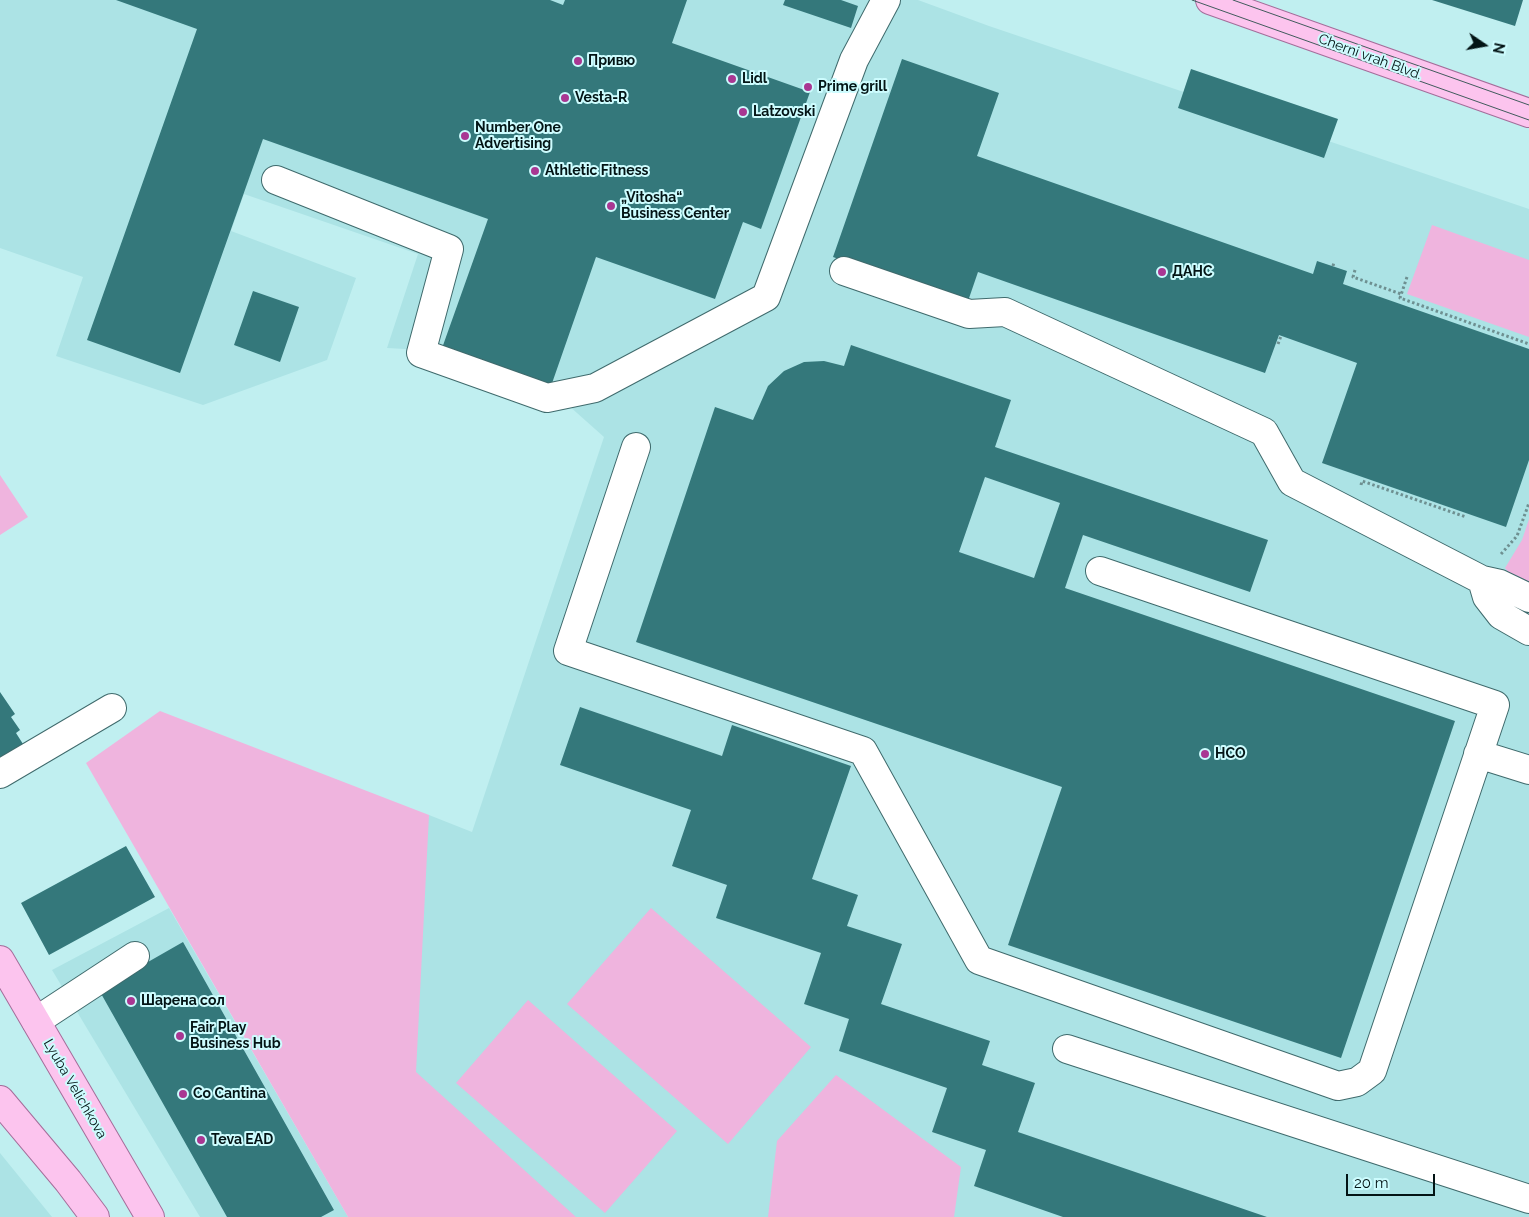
<!DOCTYPE html>
<html>
<head>
<meta charset="utf-8">
<style>
  body { margin:0 }
  #map { position:relative; width:1529px; height:1217px; overflow:hidden; background:#c0eff0; font-family:Raleway,sans-serif }
  canvas { display:block }
  .north { position:absolute; left:1459px; top:20px; width:50px; height:50px; -webkit-text-stroke:4px #cdfcfe; paint-order:stroke; rotate:102deg; font-size:14px; font-weight:700; line-height:20px; text-align:center; color:#031415 }
  .north::after { content:''; display:block; margin:auto; width:18px; height:22px; background:#031415; clip-path:polygon(50% 0,100% 100%,50% 72%,0 100%) }
  .scale { position:absolute; left:1346px; top:1174px; width:89px; height:22px; box-sizing:border-box; border:2px solid #031415; border-top:0; padding-left:6px; font-size:15px; line-height:18px; white-space:nowrap; color:#031415; -webkit-text-stroke:4px #cdfcfe; paint-order:stroke }
</style>
</head>
<body>
<div id="map">
<canvas width="1529" height="1217"></canvas>
<div class="north">N</div>
<div class="scale">20 m</div>
</div>
<script>
const g = document.querySelector('canvas').getContext('2d');
g.lineJoin = 'round';
function paint(path, color) {
  g.fillStyle = color;
  g.fill(path, 'evenodd');
}
function poly(rows) {
  const path = new Path2D();
  for (const r of rows) {
    path.moveTo(r[0], r[1]);
    for (let i = 2; i < r.length; i += 2) path.lineTo(r[i], r[i + 1]);
  }
  return path;
}
function stroke(path, color, width, dash) {
  g.strokeStyle = color;
  g.lineWidth = width;
  g.lineCap = dash ? 'butt' : 'round';
  g.setLineDash(dash || []);
  g.stroke(path);
}
function drawText(font, color, halo, rows, align = 'center') {
  g.font = font + ' Raleway,sans-serif';
  g.lineWidth = 4;
  g.setLineDash([]);
  g.textBaseline = 'middle';
  g.strokeStyle = halo;
  g.fillStyle = color;
  for (const [text, x, y, turn = 0] of rows) {
    g.save();
    g.translate(x, y);
    g.rotate((+turn || 0) * Math.PI / 180);
    g.textAlign = isNaN(turn) ? turn : align;
    if (halo) g.strokeText(text, 0, 0);
    g.fillText(text, 0, 0);
    g.restore();
  }
}
const built = poly([
  [0,0,918,0,989,26,1529,209,1529,1217,497,1217,361,1086,429,815,472,832,604,437,550,389,441,351,387,348,418,254,244,194,231,231,356,278,327,360,203,405,56,356,83,277,0,248],
  [169,908,348,1217,200,1217,52,970],
  [0,1153,52,1217,0,1217]
]);
const green = poly([
  [1432,225,1529,260,1529,337,1407,294],
  [0,475,28,517,0,535],
  [1529,519,1529,586,1515,580,1505,568,1522,540],
  [160,711,429,815,416,1072,576,1217,348,1217,86,763],
  [651,908,811,1047,728,1144,567,1004],
  [528,1000,677,1131,605,1213,456,1083],
  [836,1075,961,1167,954,1217,768,1217,777,1141]
]);
const building = poly([
  [116,0,550,0,563,5,565,0,687,0,672,43,810,92,761,229,743,222,715,299,596,257,550,389,441,351,488,219,263,139,180,373,87,340,197,29],
  [785,0,841,0,858,6,851,28,783,5],
  [1432,0,1523,0,1515,26],
  [902,59,999,93,977,156,1313,274,1317,261,1347,271,1343,284,1529,349,1529,460,1506,527,1322,463,1357,363,1279,335,1265,373,978,272,967,304,833,257],
  [1191,69,1338,119,1324,158,1178,108],
  [253,291,299,307,280,362,234,345],
  [851,345,1011,400,995,447,1268,540,1250,592,1083,535,1065,588,1455,721,1341,1058,1008,945,1062,787,636,642,715,407,753,420,768,386,784,371,804,362,824,361,844,366],
  [985,477,1060,503,1034,578,959,552],
  [0,692,15,714,11,717,20,730,16,733,23,744,0,758],
  [580,707,722,756,732,725,851,766,812,879,858,895,847,926,902,944,881,1004,990,1041,982,1065,1035,1083,1018,1132,1267,1217,1063,1217,974,1186,986,1150,932,1132,947,1088,839,1051,849,1019,804,1004,821,953,716,918,727,885,672,866,691,810,560,765],
  [126,846,155,897,49,955,21,903],
  [183,942,334,1210,321,1217,227,1217,99,990]
]);
const path = poly([
  [1333,266,1334,262],
  [1355,270,1353,277,1401,294],
  [1407,277,1400,298,1529,344],
  [1278,344,1281,336],
  [1361,485,1362,481,1466,517],
  [1501,554,1517,536,1529,503]
]);
const minor = poly([
  [276,180,449,249,421,353,547,398,595,388,766,297,854,60,886,0],
  [844,271,969,314,1005,312,1264,432,1292,482,1482,580,1487,597,1501,615,1529,631],
  [636,447,568,651,863,751,979,960,1338,1086,1357,1082,1372,1071,1495,705,1100,571],
  [1482,580,1500,584,1529,598],
  [1478,754,1529,770],
  [0,774,112,708],
  [36,1021,135,956],
  [1067,1049,1529,1199]
]);
const major = poly([
  [1210,0,1529,113],
  [0,960,150,1217],
  [0,1100,68,1181,95,1217]
]);
const tram = poly([
  [1192,0,1529,120],
  [1233,0,1529,105]
]);
const markers = [
  [578,61,5,"#a93792"],
  [732,79,5,"#a93792"],
  [808,87,5,"#a93792"],
  [565,98,5,"#a93792"],
  [743,112,5,"#a93792"],
  [465,136,5,"#a93792"],
  [535,171,5,"#a93792"],
  [611,206,5,"#a93792"],
  [1162,272,5,"#a93792"],
  [1205,754,5,"#a93792"],
  [131,1001,5,"#a93792"],
  [180,1036,5,"#a93792"],
  [183,1094,5,"#a93792"],
  [201,1140,5,"#a93792"]
];
const streetNames = [
  ["Cherni vrah Blvd.",1370,57,20],
  ["Lyuba Velichkova",75,1089,60]
];
const poiNames = [
  ["Привю",588,61],
  ["Lidl",742,79],
  ["Prime grill",818,87],
  ["Vesta-R",575,98],
  ["Latzovski",753,112],
  ["Number One",475,128],
  ["Advertising",475,144],
  ["Athletic Fitness",545,171],
  ["„Vitosha“",621,198],
  ["Business Center",621,214],
  ["ДАНС",1172,272],
  ["НСО",1215,754],
  ["Шарена сол",141,1001],
  ["Fair Play",190,1028],
  ["Business Hub",190,1044],
  ["Co Cantina",193,1094],
  ["Teva EAD",211,1140]
];
paint(built, '#ace3e5');
paint(green, '#efb4de');
paint(building, '#34787b');
stroke(minor, '#3f6a6c', 30);
stroke(major, '#a46d9a', 30);
stroke(path, '#6e9091', 3, [2.5, 2.5]);
stroke(minor, '#fff', 28);
stroke(major, '#fcc4ee', 28);
stroke(tram, '#405b5c', 1);
for (const [x, y, r, color] of markers) {
  const dot = new Path2D();
  dot.arc(x, y, r, 0, 2 * Math.PI);
  g.fillStyle = color;
  g.fill(dot);
  stroke(dot, '#cdfcfe', 2);
}
drawText('14px', '#031415', '#cdfcfe', streetNames);
drawText('bold 14px', '#031415', '#cdfcfe', poiNames, 'left');
</script>
</body>
</html>
